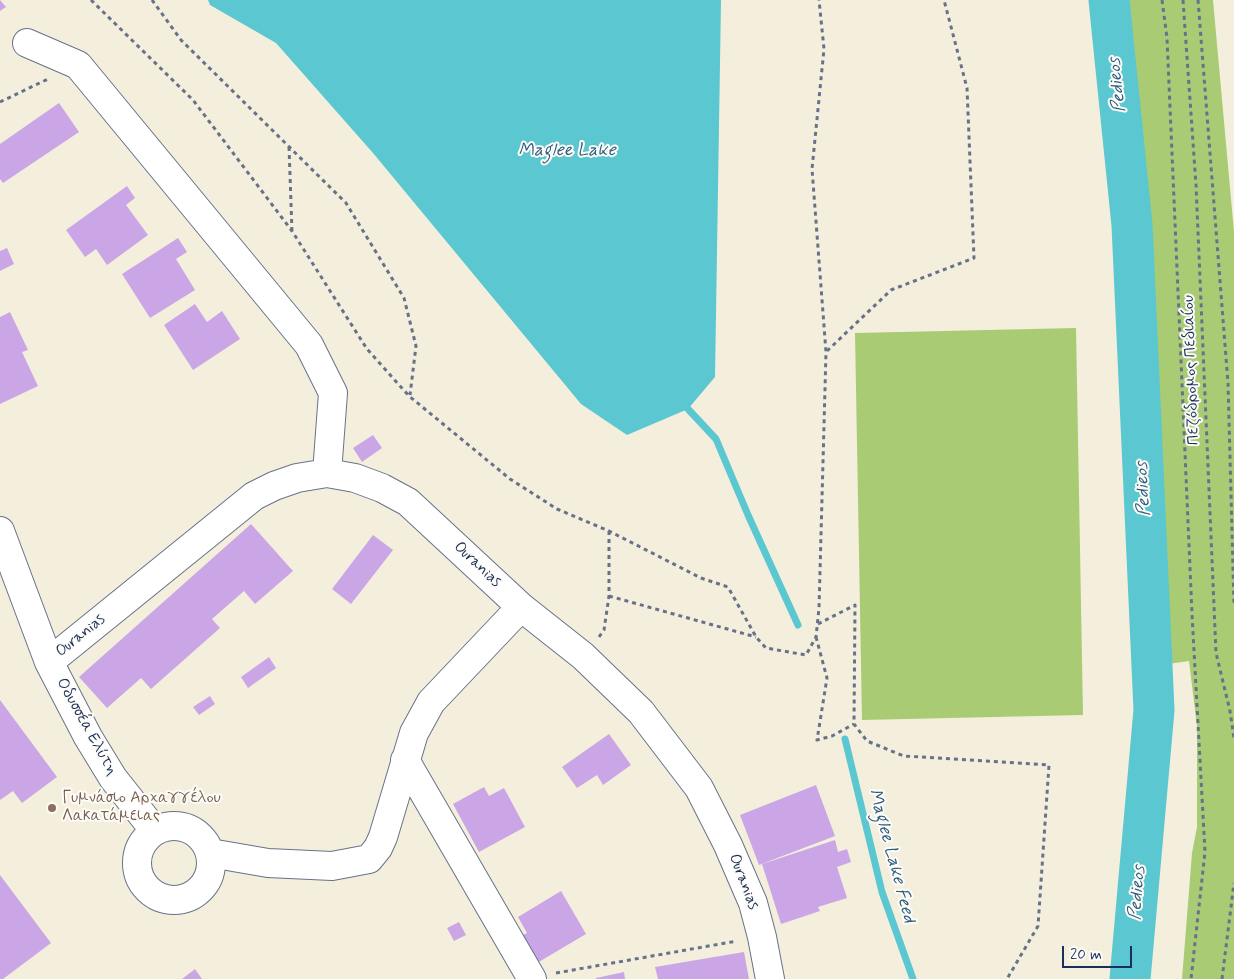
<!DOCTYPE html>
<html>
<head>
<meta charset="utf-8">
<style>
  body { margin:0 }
  #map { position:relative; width:1234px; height:979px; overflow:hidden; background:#f4efdc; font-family:Mynerve,sans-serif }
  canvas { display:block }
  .scale { position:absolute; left:1062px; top:946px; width:70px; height:22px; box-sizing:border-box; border:2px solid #1b2f5e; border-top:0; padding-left:6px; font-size:15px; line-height:18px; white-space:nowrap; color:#1b2f5e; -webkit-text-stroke:4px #fdfcf7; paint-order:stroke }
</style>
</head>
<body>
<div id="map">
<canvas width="1234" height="979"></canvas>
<div class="scale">20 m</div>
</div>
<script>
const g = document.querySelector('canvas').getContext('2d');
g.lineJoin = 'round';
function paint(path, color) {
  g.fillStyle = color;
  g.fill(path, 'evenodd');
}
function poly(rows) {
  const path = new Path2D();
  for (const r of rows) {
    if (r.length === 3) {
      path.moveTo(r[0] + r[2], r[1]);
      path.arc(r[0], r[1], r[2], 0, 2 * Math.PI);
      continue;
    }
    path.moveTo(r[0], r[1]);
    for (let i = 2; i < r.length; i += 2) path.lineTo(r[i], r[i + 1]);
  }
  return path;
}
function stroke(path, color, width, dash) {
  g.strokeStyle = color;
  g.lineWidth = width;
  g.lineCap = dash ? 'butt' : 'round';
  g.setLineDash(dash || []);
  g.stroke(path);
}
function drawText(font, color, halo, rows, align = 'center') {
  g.font = font + ' Mynerve,sans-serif';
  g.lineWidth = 4;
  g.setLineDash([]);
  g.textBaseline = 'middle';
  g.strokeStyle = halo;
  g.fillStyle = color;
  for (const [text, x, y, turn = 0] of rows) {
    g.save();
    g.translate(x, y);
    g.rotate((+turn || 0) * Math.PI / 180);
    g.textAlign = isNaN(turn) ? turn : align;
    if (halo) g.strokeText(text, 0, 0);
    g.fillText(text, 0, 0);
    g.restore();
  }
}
const green = poly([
  [1122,0,1213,0,1234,232,1234,979,1182,979,1192,853,1197,827,1197,726,1189,661,1168,664,1138,134],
  [1076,328,1083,715,862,720,855,333]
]);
const water = poly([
  [208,0,721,0,715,377,688,409,627,435,581,404,373,153,276,43,210,5]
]);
const stream = poly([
  [688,409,716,439,748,515,798,625],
  [845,739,882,892,913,979]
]);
const river = poly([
  [1109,0,1132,225,1154,710,1130,979]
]);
const building = poly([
  [0,0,6,7,0,11],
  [59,103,79,132,3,183,0,179,0,144],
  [127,186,135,198,126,205,148,235,107,265,96,249,85,257,66,230],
  [178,238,187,252,176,259,195,290,150,318,122,274],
  [7,248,14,264,0,271,0,251],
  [195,304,207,322,222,311,240,339,193,370,164,325],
  [10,312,28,350,22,352,38,386,0,404,0,317],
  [373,435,382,448,362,462,353,448],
  [251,524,293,571,255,604,244,591,212,619,220,628,151,689,141,678,107,708,79,677],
  [373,535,393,550,351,604,332,589],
  [269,657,276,668,248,688,241,677],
  [210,696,215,704,199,715,193,707],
  [0,700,57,777,22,803,13,791,0,800],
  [609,734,631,765,603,785,597,775,577,788,562,767],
  [816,785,835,836,759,865,740,815],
  [484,787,489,796,504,788,525,827,479,852,453,804],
  [835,840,838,852,847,849,851,862,837,867,847,898,818,907,820,911,781,924,762,864],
  [0,875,51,943,3,979,0,979],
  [561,891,586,934,537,963,521,936,527,933,518,917],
  [459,922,466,935,454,941,447,928],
  [744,952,749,979,658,979,655,967],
  [195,969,202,979,182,979],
  [624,972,625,979,596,979,596,978]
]);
const path = poly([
  [91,0,193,100,292,231,367,349,409,396,510,479,557,509,609,531,701,578,728,587,756,637,766,648,806,655,816,637,819,608,826,352,812,169,824,49,819,0],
  [152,0,181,40,346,203,404,298,416,346,410,395],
  [1162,0,1167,38,1192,614,1205,852,1191,979],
  [1183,0,1196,185,1216,653,1230,711,1234,738],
  [1198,0,1228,383,1234,606],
  [0,102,48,79],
  [289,147,292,231],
  [827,351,891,290,974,258,967,88,944,0],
  [609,596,756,637],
  [818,624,855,605,854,724,867,741,904,756,1049,765,1038,926,1007,979],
  [599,637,604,630,609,596,609,531],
  [816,637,827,678,817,740,832,736,854,724],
  [556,973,737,941],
  [1222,979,1234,883]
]);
const minor = poly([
  [27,43,78,65,309,345,333,393,327,473],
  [0,531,49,662,88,737,113,778,155,831],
  [49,662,254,496,274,486,297,478,327,473,355,478,382,488,408,502,521,607,583,656,641,712,699,788,728,845,753,903,762,937,770,979],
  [405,760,532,979],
  [174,863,37],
  [210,853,268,863,332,866,369,859,378,848,383,837,414,733,431,702,521,607]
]);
const markers = [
  [52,808,5,"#8d6e63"]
];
const streetNames = [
  ["Πεζόδρομος Πεδιαίου",1192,370,-92],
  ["Ouranias",477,565,43],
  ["Ouranias",81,636,-39],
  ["Οδυσσέα Ελύτη",86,727,61],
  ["Ouranias",743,882,69]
];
const educationNames = [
  ["Γυμνάσιο Αρχαγγέλου",62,799],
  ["Λακατάμειας",62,817]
];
const waterNames = [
  ["Pedieos",1118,85,-96],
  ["Maglee Lake",567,151],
  ["Pedieos",1144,489,-93],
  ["Maglee Lake Feed",891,856,75],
  ["Pedieos",1138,893,-85]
];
paint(green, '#a9cb74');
paint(water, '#5ac7d1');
stroke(stream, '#5ac7d1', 7);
stroke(river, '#5ac7d1', 41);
paint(building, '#caa6e6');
stroke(minor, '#67728a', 30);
stroke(path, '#67728a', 3, [4, 4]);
stroke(minor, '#fff', 28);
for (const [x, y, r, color] of markers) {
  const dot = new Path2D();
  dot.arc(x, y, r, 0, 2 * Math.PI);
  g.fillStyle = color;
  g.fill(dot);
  stroke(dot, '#fdfcf7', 2);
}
drawText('16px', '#1b2f5e', '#fdfcf7', streetNames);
drawText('16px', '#785e54', '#fdfcf7', educationNames, 'left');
drawText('italic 18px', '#2e5d80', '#fdfcf7', waterNames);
</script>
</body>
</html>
